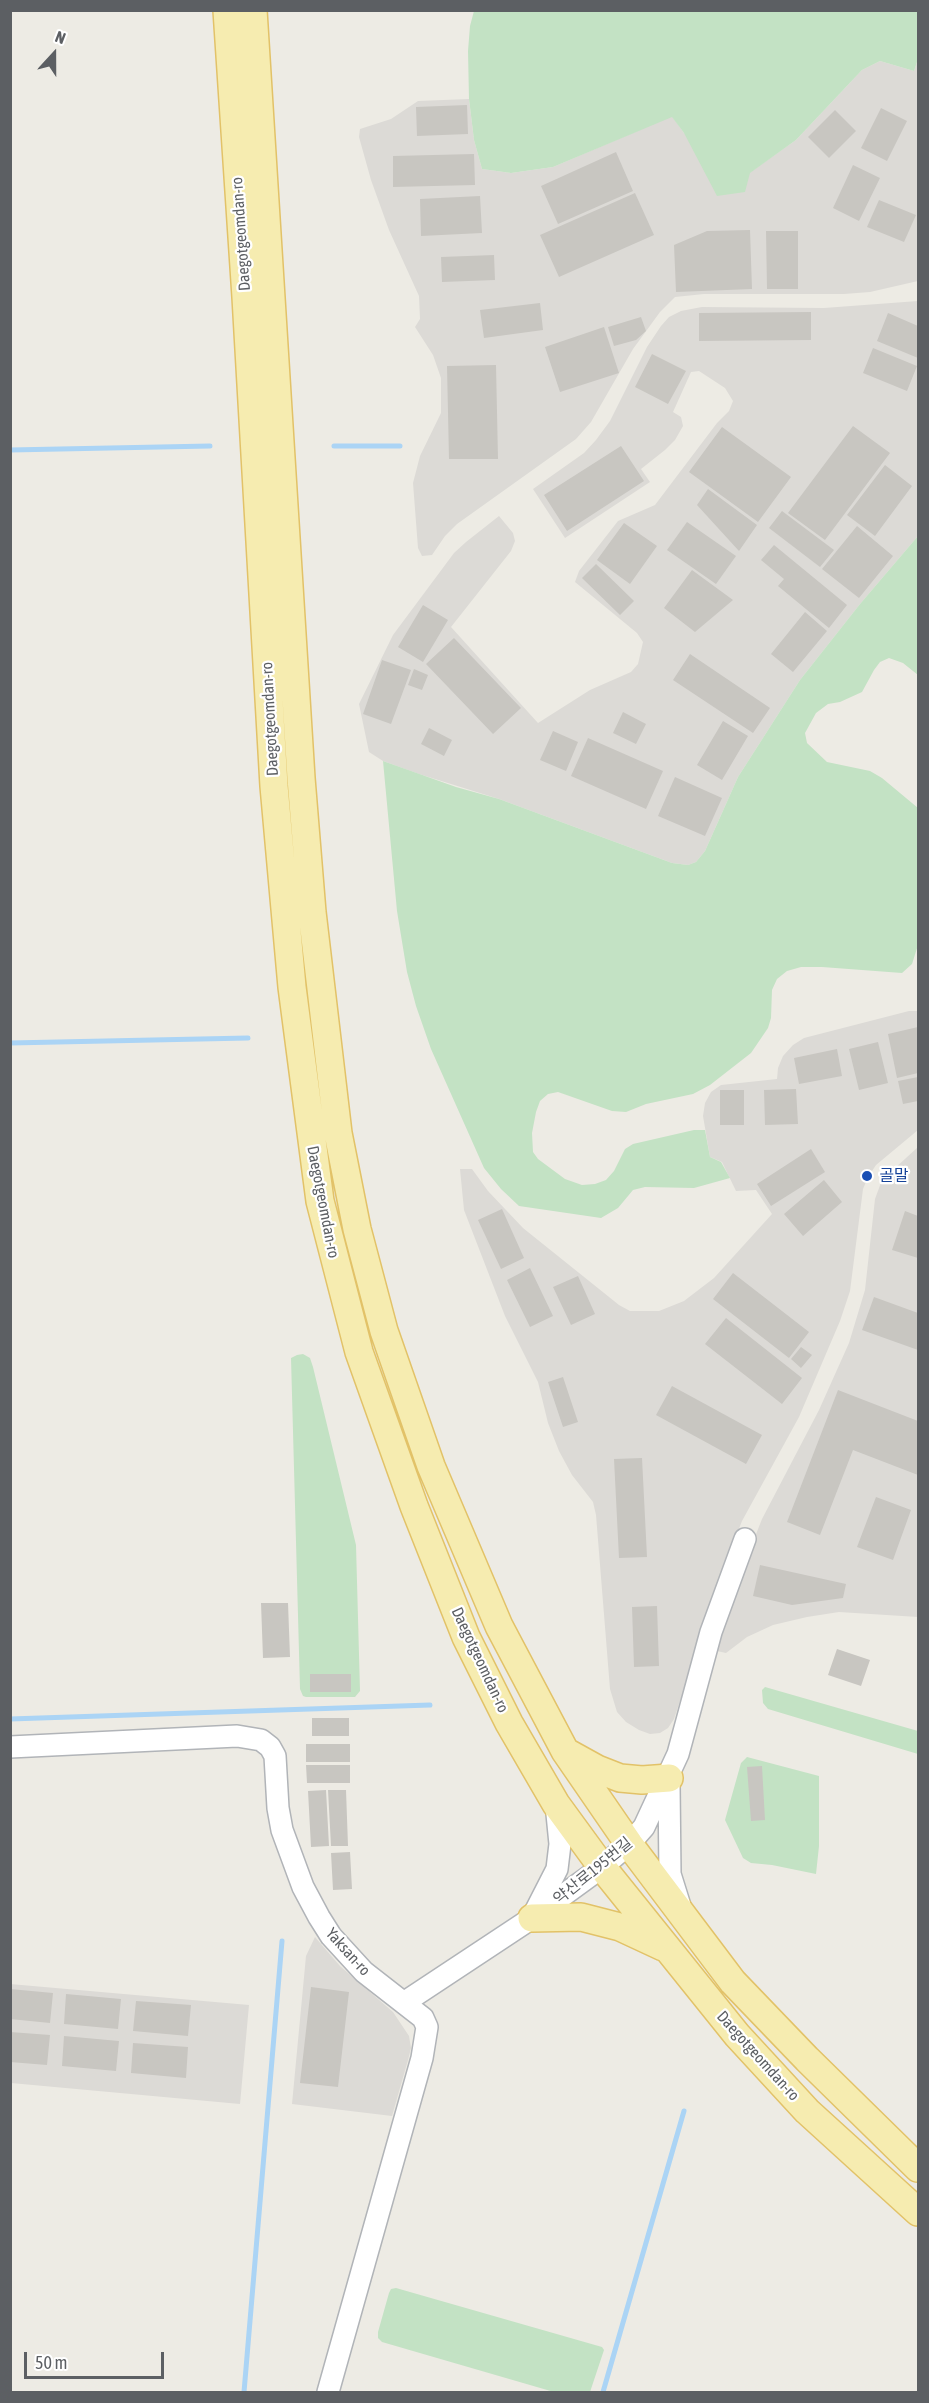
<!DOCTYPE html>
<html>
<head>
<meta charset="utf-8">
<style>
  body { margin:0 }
  #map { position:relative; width:929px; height:2403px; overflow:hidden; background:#edebe4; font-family:"Asap Condensed",sans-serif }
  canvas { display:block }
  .frame { position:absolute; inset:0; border:12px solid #5c5f63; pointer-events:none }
  .north { position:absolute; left:24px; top:24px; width:60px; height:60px; -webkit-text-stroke:4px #fff; paint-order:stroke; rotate:21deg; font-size:16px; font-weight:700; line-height:24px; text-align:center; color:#5c5f63 }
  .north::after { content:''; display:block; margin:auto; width:21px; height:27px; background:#5c5f63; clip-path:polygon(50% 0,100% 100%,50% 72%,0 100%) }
  .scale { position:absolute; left:24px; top:2352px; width:140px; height:27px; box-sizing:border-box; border:3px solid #5c5f63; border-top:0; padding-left:8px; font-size:18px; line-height:21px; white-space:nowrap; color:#5c5f63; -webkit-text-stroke:4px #fff; paint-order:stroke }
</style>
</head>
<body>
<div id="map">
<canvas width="929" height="2403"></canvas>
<div class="frame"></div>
<div class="north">N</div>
<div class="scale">50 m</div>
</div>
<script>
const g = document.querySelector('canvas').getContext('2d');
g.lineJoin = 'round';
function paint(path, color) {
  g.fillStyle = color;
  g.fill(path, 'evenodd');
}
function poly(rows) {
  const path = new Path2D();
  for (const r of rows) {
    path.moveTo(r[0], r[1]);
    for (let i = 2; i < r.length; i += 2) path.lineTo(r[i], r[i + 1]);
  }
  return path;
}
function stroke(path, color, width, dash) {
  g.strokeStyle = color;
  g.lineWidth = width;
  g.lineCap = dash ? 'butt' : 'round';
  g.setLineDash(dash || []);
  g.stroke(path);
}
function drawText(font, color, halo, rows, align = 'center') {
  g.font = font + ' "Asap Condensed","Noto Sans KR",sans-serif';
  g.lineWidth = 4.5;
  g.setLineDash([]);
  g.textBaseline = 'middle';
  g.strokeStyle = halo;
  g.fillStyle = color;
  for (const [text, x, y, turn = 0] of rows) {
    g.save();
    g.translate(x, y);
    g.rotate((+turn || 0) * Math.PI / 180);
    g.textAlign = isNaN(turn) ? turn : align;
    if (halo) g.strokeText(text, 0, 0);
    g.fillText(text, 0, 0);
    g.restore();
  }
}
const industrial = poly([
  [918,59,918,281,870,292,844,294,704,294,675,297,660,312,633,349,591,422,576,439,457,524,445,536,432,555,422,556,418,548,413,483,420,456,441,413,441,378,433,355,415,327,420,319,419,296,389,230,371,180,359,137,360,129,391,119,418,101,469,99,474,140,482,169,511,173,553,167,672,116,684,133,749,173,796,140,862,70,880,61,914,71],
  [918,301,918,536,860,604,800,680,738,777,705,851,696,862,688,865,672,863,499,799,419,774,383,761,369,752,359,704,393,635,454,553,466,542,499,516,513,533,515,541,511,551,451,627,538,723,590,690,631,672,638,664,643,642,637,633,575,582,579,571,618,521,655,505,717,423,729,411,733,401,725,388,699,371,691,372,673,412,681,417,683,426,675,440,665,450,641,469,650,482,565,538,533,489,584,453,596,440,610,421,647,347,661,326,669,317,681,311,702,307,824,308],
  [909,1011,918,1011,918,1130,876,1165,868,1177,863,1189,850,1291,840,1321,799,1417,742,1521,727,1559,674,1719,668,1728,660,1733,650,1734,639,1730,626,1722,617,1712,610,1689,596,1515,593,1502,572,1475,559,1451,548,1423,538,1382,505,1316,464,1210,460,1169,472,1169,488,1191,523,1228,619,1305,630,1311,659,1311,684,1301,714,1278,772,1214,756,1190,736,1191,722,1162,710,1157,703,1116,705,1103,711,1092,721,1085,777,1079,778,1068,783,1056,793,1045,804,1038],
  [918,1147,918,1617,839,1612,807,1617,773,1625,747,1637,726,1653,717,1651,747,1557,762,1519,819,1410,849,1343,865,1290,875,1199,882,1180],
  [315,1937,340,1966,393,2012,409,2036,411,2048,408,2060,392,2116,292,2104,306,1956],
  [10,1984,249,2005,240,2104,11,2083]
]);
const green = poly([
  [474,11,918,11,918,59,914,71,880,61,862,70,796,140,750,173,745,192,717,196,684,133,672,117,553,167,511,173,482,169,474,140,469,99,468,51,470,26],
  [918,536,918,675,903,663,889,658,880,662,874,670,862,692,840,702,828,704,816,713,805,733,807,743,827,762,870,771,882,778,918,808,918,945,912,964,902,973,822,967,801,967,787,971,777,979,772,990,771,1018,768,1028,751,1053,710,1085,693,1094,646,1104,626,1112,612,1111,558,1092,548,1094,540,1101,536,1112,532,1133,533,1152,538,1159,565,1179,582,1185,595,1184,606,1180,614,1171,625,1149,633,1144,694,1130,705,1130,710,1157,721,1162,730,1178,694,1188,645,1187,633,1190,618,1208,601,1218,519,1206,501,1189,484,1168,431,1049,416,1006,407,972,397,911,383,761,456,787,499,799,672,863,688,865,696,862,705,851,738,777,800,680,860,604],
  [303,1354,310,1358,313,1367,356,1545,360,1691,355,1697,306,1697,303,1696,300,1689,291,1358,297,1355],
  [765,1687,918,1731,918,1754,768,1709,763,1703,762,1690],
  [747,1757,819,1776,819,1846,816,1874,772,1865,751,1863,743,1858,725,1820,741,1763],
  [396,2288,602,2347,604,2350,590,2392,554,2392,382,2342,378,2338,378,2332,389,2293,391,2289]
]);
const stream = poly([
  [334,446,400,446],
  [10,450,210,446],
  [10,1043,248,1038],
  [10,1719,430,1705],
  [244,2392,282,1941],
  [603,2392,684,2111]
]);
const building = poly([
  [467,105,468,134,417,136,416,107],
  [881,108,907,121,887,161,861,148],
  [835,110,856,131,829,158,808,137],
  [616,152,633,191,558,224,541,186],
  [474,154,475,185,393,187,393,156],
  [853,165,880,178,859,221,833,208],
  [635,193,654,235,559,277,540,235],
  [480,196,482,233,421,236,420,199],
  [879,200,916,215,904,242,867,227],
  [750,230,752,289,676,292,674,245,707,231],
  [766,231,798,231,798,289,767,289],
  [494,255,495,280,442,282,441,257],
  [540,303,543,330,484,338,480,310],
  [811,312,811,340,699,341,699,313],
  [888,313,918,326,918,358,877,341],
  [641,317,646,331,636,340,614,346,608,327],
  [604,327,619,373,560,392,545,347],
  [873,348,917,366,907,391,863,373],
  [652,354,686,371,668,404,635,387],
  [496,365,498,459,449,459,447,366],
  [853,426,890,453,825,540,788,513],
  [722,427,791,477,758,522,689,472],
  [621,446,644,481,567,531,544,495],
  [885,465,912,486,875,536,847,515],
  [708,489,757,525,739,551,697,505],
  [782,511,834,550,820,567,769,528],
  [687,522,736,556,716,584,667,550],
  [624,523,657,546,630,584,597,560],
  [857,526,893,556,859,598,822,569],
  [774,545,847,605,829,628,778,586,784,579,761,560],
  [596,564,634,601,620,615,582,578],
  [692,570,733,600,695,632,664,608],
  [423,605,448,620,423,662,398,647],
  [805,612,827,631,793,672,771,654],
  [454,638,521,708,493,734,426,664],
  [690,654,770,708,753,733,673,680],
  [382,660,411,670,391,724,363,714],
  [414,669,428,675,422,690,408,685],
  [623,712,646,724,636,744,613,733],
  [723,721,748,736,722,780,697,765],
  [429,728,452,740,444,756,421,744],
  [553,731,578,742,566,771,540,760],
  [588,738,663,771,646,809,571,776],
  [675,777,722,798,705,836,658,816],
  [918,1027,918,1073,897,1078,888,1034],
  [878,1042,888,1083,859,1090,849,1049],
  [837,1049,842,1076,799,1084,794,1058],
  [918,1077,918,1101,903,1104,898,1081],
  [796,1089,798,1124,765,1125,764,1090],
  [720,1090,744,1090,744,1125,720,1125],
  [811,1149,825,1172,771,1206,757,1184],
  [824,1180,842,1202,803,1236,784,1214],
  [502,1209,524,1258,501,1269,478,1220],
  [905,1211,918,1216,918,1258,892,1250],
  [530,1268,553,1316,530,1327,507,1280],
  [733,1273,809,1332,789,1358,713,1299],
  [578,1276,595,1314,571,1325,553,1287],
  [874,1297,918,1313,918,1350,862,1330],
  [726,1318,802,1378,782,1404,705,1344],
  [801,1347,812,1355,801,1368,791,1359],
  [563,1377,578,1422,563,1427,548,1382],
  [672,1386,762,1435,746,1464,656,1415],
  [838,1390,918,1421,918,1475,853,1450,820,1535,787,1522],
  [642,1458,647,1557,619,1558,614,1459],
  [876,1497,911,1510,893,1560,857,1547],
  [760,1565,846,1584,843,1598,792,1605,753,1596],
  [261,1603,288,1603,290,1657,263,1658],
  [657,1606,659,1666,634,1667,632,1607],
  [837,1649,870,1660,861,1686,828,1675],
  [310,1674,351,1674,351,1692,310,1692],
  [312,1718,349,1718,349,1736,312,1736],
  [306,1744,350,1744,350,1762,306,1762],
  [306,1765,350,1765,350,1783,307,1783],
  [762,1766,765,1820,751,1821,747,1767],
  [326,1790,329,1846,311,1847,308,1791],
  [328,1790,346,1790,348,1846,331,1846],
  [350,1852,352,1889,333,1890,331,1853],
  [311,1987,349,1992,338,2087,300,2083],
  [10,1989,53,1993,50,2023,10,2019],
  [66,1994,121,1999,118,2029,64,2024],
  [136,2001,191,2005,188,2036,133,2031],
  [10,2032,50,2035,47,2065,10,2062],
  [64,2036,119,2041,116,2071,62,2066],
  [133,2043,188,2047,186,2078,131,2073]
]);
const minor = poly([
  [10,1747,237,1736,261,1740,270,1747,275,1756,278,1808,282,1830,303,1887,319,1917,331,1936,364,1972,423,2018,427,2027,422,2058,328,2392],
  [669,1785,670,1874,680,1906],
  [535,1912,557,1869,560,1844,556,1804],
  [405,2002,532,1918,602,1867,629,1844,644,1827,678,1754,711,1632,745,1539]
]);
const major = poly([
  [227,10,246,297,274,786,292,987,320,1201,359,1352,414,1506,466,1637,509,1723,556,1804,602,1867,737,2035,807,2111,918,2212],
  [253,10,301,778,312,912,338,1133,357,1229,384,1331,431,1466,499,1626,565,1751,629,1844,733,1982,807,2059,918,2168],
  [568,1753,597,1769,620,1778,642,1780,669,1778],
  [532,1918,581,1917,620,1927,663,1947]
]);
const markers = [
  [867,1176,6,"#1a4fb4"]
];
const streetNames = [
  ["Daegotgeomdan-ro",241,234,-94],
  ["Daegotgeomdan-ro",270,719,-93],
  ["Daegotgeomdan-ro",323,1202,79],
  ["Daegotgeomdan-ro",480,1660,65],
  ["약산로195번길",593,1871,-39],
  ["Yaksan-ro",348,1952,48],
  ["Daegotgeomdan-ro",758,2056,48]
];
const transitNames = [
  ["골말",879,1176]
];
paint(industrial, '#dcdad6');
paint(green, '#c3e2c4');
stroke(stream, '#abd4f5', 5);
paint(building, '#c8c6c1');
stroke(minor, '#b1b4b8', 24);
stroke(major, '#e2c268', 30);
stroke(minor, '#fff', 21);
stroke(major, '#f6ecb0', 27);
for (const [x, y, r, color] of markers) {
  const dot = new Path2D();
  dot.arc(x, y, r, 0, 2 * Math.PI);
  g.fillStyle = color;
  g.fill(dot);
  stroke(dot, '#fff', 2);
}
drawText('16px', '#5c5f63', '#fff', streetNames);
drawText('16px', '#164399', '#fff', transitNames, 'left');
</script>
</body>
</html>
